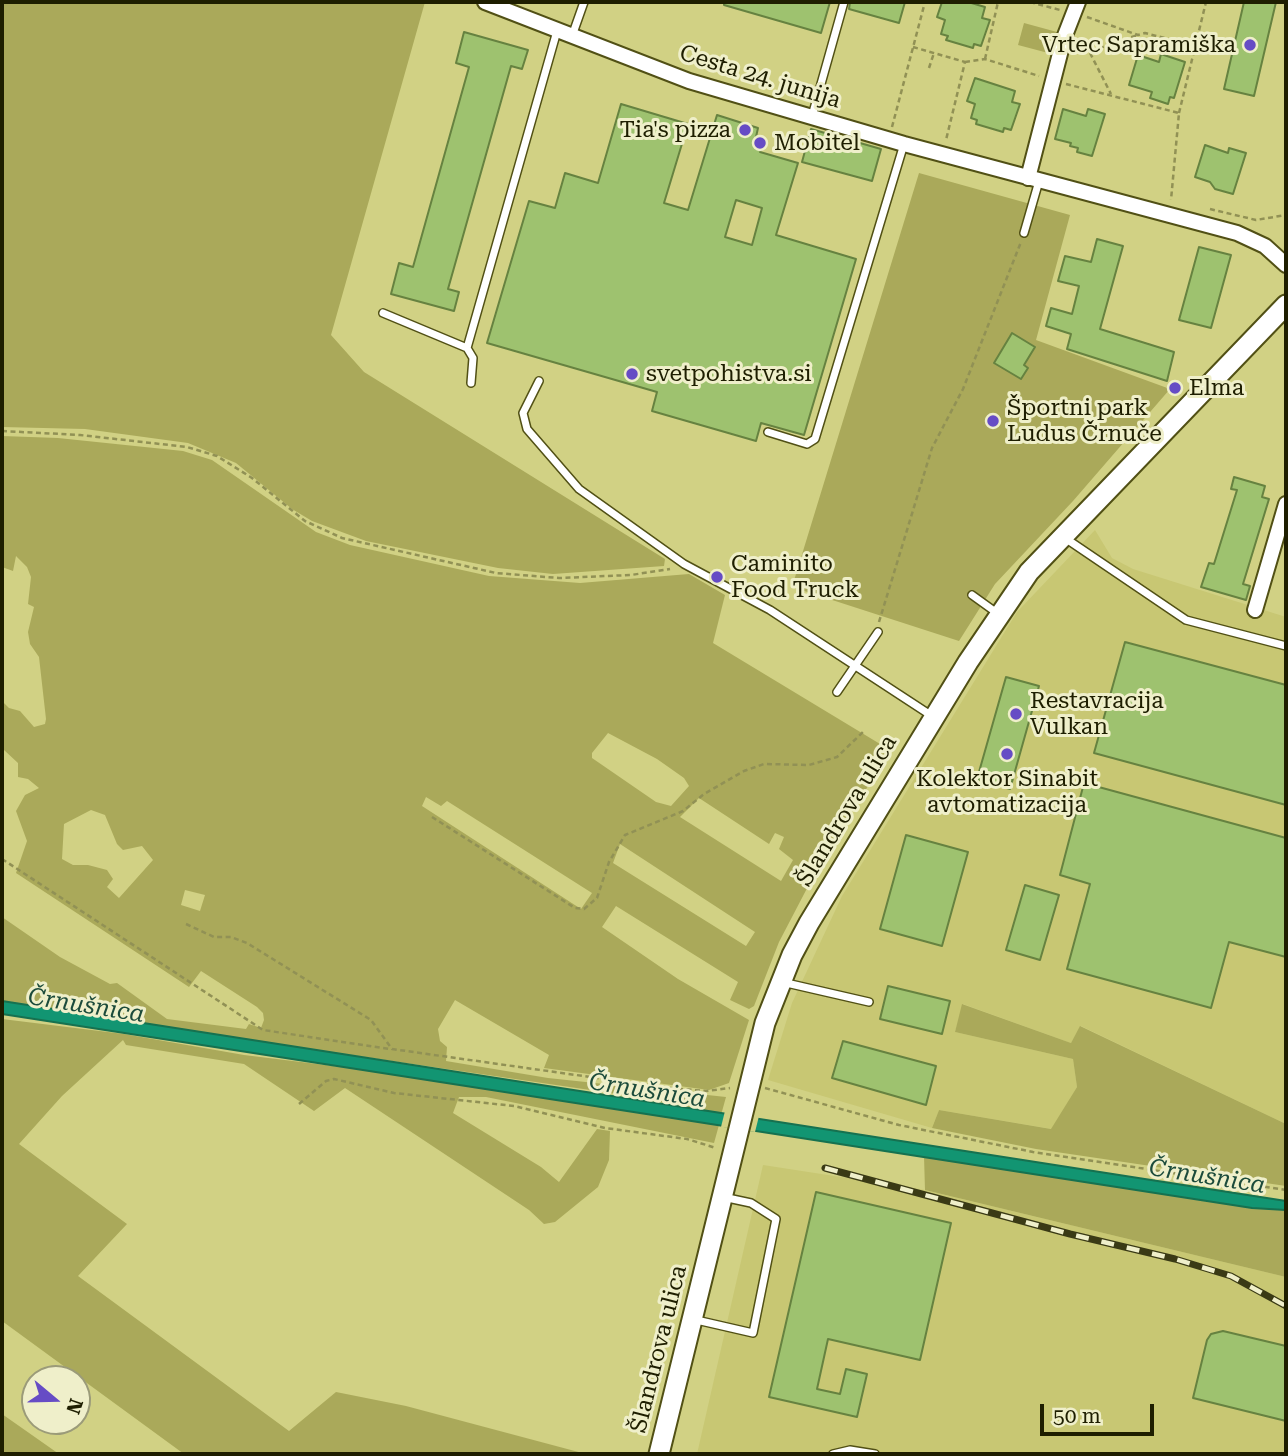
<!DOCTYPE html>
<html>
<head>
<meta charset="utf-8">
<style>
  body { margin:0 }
  #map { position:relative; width:1288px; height:1456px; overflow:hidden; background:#d1d184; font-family:"Roboto Serif",serif }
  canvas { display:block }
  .frame { position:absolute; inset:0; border:4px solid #1e1e00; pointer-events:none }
  .north { position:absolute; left:21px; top:1365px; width:70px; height:70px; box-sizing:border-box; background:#efefca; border:2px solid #9b9b79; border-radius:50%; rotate:109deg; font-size:19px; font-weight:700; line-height:28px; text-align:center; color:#1e1e00 }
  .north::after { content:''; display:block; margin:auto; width:24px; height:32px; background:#664cc5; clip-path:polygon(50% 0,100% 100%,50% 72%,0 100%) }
  .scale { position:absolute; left:1040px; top:1404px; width:114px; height:32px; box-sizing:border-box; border:4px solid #1e1e00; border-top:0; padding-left:9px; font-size:21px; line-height:24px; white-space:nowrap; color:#1e1e00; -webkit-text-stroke:5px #efefca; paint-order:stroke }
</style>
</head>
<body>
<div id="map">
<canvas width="1288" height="1456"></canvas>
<div class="frame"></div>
<div class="north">N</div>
<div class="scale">50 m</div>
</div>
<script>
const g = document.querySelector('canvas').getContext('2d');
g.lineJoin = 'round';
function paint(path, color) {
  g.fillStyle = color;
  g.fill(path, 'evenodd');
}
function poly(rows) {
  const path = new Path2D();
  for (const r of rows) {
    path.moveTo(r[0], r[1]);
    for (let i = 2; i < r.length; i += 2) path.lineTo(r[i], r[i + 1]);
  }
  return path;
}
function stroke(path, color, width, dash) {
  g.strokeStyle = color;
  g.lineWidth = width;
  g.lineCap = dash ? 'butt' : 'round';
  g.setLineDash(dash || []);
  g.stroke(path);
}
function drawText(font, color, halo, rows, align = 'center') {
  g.font = font + ' "Roboto Serif",serif';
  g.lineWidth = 6;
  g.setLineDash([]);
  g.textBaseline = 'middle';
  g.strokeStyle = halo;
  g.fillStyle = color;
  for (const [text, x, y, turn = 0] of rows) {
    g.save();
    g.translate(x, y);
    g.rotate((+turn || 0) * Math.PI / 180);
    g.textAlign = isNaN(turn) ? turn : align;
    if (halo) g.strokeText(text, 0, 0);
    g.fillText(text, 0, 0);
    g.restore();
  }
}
const built = poly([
  [1095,530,1112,558,1133,569,1286,617,1286,1124,1081,1026,1071,1043,963,1004,955,1032,1073,1059,1077,1087,1052,1129,939,1110,932,1128,768,1080,792,1003,842,896,1017,612],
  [763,1165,925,1190,1286,1277,1286,1454,697,1454]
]);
const green = poly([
  [2,2,425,2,331,335,364,372,665,559,664,566,553,574,498,568,366,541,312,521,292,509,236,463,188,443,85,429,2,427],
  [1024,23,1057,32,1052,54,1018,45],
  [919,173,1070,215,1036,340,1170,389,1073,501,995,584,959,641,792,587],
  [2,436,58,438,183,451,212,460,316,532,350,545,489,576,580,583,689,574,725,595,713,643,890,750,815,873,779,942,754,1006,749,1009,730,1000,738,982,616,906,602,927,678,979,749,1020,729,1083,709,1090,544,1068,549,1055,455,1000,438,1029,440,1041,447,1047,446,1061,548,1078,726,1097,721,1115,638,1097,2,1004,2,917,60,957,110,984,117,983,167,1019,246,1029,249,1024,261,1028,264,1020,263,1013,257,1007,201,971,189,987,16,873,27,841,16,811,25,795,39,788,28,779,18,777,18,763,4,750,2,701,9,708,20,711,34,727,45,724,46,719,39,657,30,644,28,632,34,607,28,604,31,577,27,567,16,556,13,571,2,567],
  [608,733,657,759,684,778,689,786,671,806,656,802,592,758,592,753],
  [426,797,441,806,447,801,592,893,581,909,422,806],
  [699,798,769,844,775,833,784,837,779,849,793,860,781,881,680,817],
  [91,810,105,815,117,844,123,850,142,846,153,860,119,898,107,887,113,879,107,870,88,865,73,865,62,859,64,824],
  [620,844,755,932,746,946,613,863],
  [185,890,205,895,200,911,181,905],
  [962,1004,1071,1043,1080,1026,1286,1124,1286,1186,1036,1149,932,1128,939,1110,1051,1129,1077,1087,1073,1059,955,1032],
  [2,1019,124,1034,244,1055,366,1070,719,1125,714,1143,486,1097,459,1097,453,1113,541,1167,559,1182,597,1129,610,1131,609,1160,598,1187,555,1222,544,1224,529,1210,345,1088,314,1111,244,1064,126,1045,123,1040,62,1096,19,1144,127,1224,78,1276,289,1431,336,1392,406,1406,586,1454,184,1454,2,1321],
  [924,1156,1252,1208,1286,1210,1286,1277,925,1190],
  [2,1414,59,1454,2,1454]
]);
const water = poly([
  [2,1001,1286,1201,1286,1210,1252,1208,2,1014,2,1001]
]);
const pier = poly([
  [725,1111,759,1116,755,1132,721,1127]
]);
const building = poly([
  [724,2,830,2,821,33,724,5,724,2],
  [850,2,905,2,899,23,849,9,850,2],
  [942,2,968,2,985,7,982,18,990,20,981,46,974,44,973,48,946,40,948,36,941,34,945,20,937,17,942,2],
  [1244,2,1276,2,1254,96,1224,89,1244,2],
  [464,32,528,50,522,69,511,66,448,289,459,292,454,311,391,294,399,263,413,267,469,67,456,63,464,32],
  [1161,54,1185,62,1174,98,1170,97,1168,104,1150,98,1152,92,1129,85,1138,55,1159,62,1161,54],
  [975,78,1015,91,1012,102,1020,104,1011,130,1004,128,1003,132,976,124,977,120,971,118,975,104,967,101,975,78],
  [621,104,688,124,664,203,688,210,717,115,758,128,756,137,764,140,760,152,798,163,776,235,856,259,804,435,761,423,756,441,652,411,657,392,487,343,529,201,555,208,565,173,598,183,621,104],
  [736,200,762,208,752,245,725,237,736,200],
  [1063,109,1086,116,1088,109,1105,114,1092,156,1077,152,1078,148,1070,146,1071,143,1055,139,1063,109],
  [811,129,881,149,872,181,802,162,811,129],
  [1205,145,1228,153,1229,148,1246,153,1233,194,1215,189,1210,182,1195,177,1205,145],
  [1097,239,1123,246,1100,329,1174,352,1167,381,1067,349,1071,334,1046,326,1051,308,1072,314,1079,286,1058,281,1065,256,1091,262,1097,239],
  [1199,247,1231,255,1211,328,1179,320,1199,247],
  [1012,333,1035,347,1024,365,1028,368,1021,379,994,363,1012,333],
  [1234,477,1265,486,1262,497,1269,499,1243,584,1250,586,1246,600,1201,587,1209,563,1214,564,1237,490,1231,489,1234,477],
  [1125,642,1286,685,1286,805,1094,753,1125,642],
  [1006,677,1039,686,1010,789,977,779,1006,677],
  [1084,783,1286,838,1286,957,1229,942,1211,1008,1067,969,1090,884,1060,875,1084,783],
  [906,835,968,852,942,946,880,929,906,835],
  [1025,885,1059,895,1040,960,1006,950,1025,885],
  [888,986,950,1001,942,1034,880,1019,888,986],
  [843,1041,936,1066,926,1105,832,1078,843,1041],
  [816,1192,951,1223,920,1360,828,1339,817,1389,840,1394,846,1369,867,1374,857,1417,769,1397,816,1192],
  [1223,1331,1286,1346,1286,1421,1193,1398,1207,1340,1211,1334,1223,1331]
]);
const path = poly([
  [1030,2,1060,10],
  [1087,17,1138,35,1145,33,1195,46],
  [1076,44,1089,51,1111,94],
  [913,47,965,62,946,140],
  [1091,51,1138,35],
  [985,59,998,2],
  [965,62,985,59,1039,76],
  [929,68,934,53],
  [1066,84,1179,113,1171,200],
  [1179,113,1206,2],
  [892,127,925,2],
  [1210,209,1256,220,1286,215],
  [2,431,80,435,187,447,217,456,252,478,305,521,342,538,496,573,559,578,631,575,670,569],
  [879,622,932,448,963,389,1021,242],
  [432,817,575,908,584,909,597,898,609,862,625,835,683,811,704,794,744,771,764,764,809,765,837,757,863,732],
  [2,859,263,1030,390,1049],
  [186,924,214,937,231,937,247,943,371,1020,392,1049,668,1088,706,1091,730,1088],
  [765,1088,899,1125,1033,1152,1286,1190],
  [299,1104,326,1081,334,1079,394,1093,514,1106,605,1128,687,1139,716,1148]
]);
const service = poly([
  [572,36,584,2],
  [812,116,844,2],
  [1024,233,1039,181],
  [383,313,467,348,473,358,471,383],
  [467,348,557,31],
  [539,381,523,413,527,429,579,489,684,564,770,610,932,716],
  [768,432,807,444,815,439,904,144],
  [1065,538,1186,620,1286,646],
  [972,595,997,613],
  [837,692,878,632],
  [782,982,869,1002],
  [692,1319,753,1333,776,1219,751,1203,723,1197],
  [833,1454,850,1450,875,1454]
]);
const minor = poly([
  [485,2,689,81,904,144,1237,233,1265,246,1286,265],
  [1028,178,1064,38,1078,2],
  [1255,610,1286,504]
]);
const tertiary = poly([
  [659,1454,765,1023,792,955,809,923,968,662,1029,572,1286,305]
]);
const rail = poly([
  [825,1168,1070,1234,1175,1259,1231,1276,1286,1306]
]);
const markers = [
  [1250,45,7,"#664cc5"],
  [745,130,7,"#664cc5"],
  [760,143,7,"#664cc5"],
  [632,374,7,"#664cc5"],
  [1175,388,7,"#664cc5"],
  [993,421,7,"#664cc5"],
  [717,577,7,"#664cc5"],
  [1016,714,7,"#664cc5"],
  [1007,754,7,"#664cc5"]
];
const poiNames = [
  ["Vrtec Sapramiška",1236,45,"right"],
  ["Tia's pizza",731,130,"right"],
  ["Mobitel",774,143],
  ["svetpohistva.si",646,374],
  ["Elma",1189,388],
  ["Športni park",1007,408],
  ["Ludus Črnuče",1007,434],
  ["Caminito",731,564],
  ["Food Truck",731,590],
  ["Restavracija",1030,701],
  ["Vulkan",1030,727],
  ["Kolektor Sinabit",1007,779,"center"],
  ["avtomatizacija",1007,805,"center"]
];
const streetNames = [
  ["Cesta 24. junija",760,77,17],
  ["Šlandrova ulica",847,811,-59],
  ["Šlandrova ulica",659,1349,-76]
];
const waterNames = [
  ["Črnušnica",86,1006,9],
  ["Črnušnica",647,1091,9],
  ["Črnušnica",1207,1177,9]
];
paint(built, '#c8c773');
paint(green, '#aaa95a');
paint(water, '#129572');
stroke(water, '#167150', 2);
paint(pier, '#d1d184');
paint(building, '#9ec26f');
stroke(building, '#668240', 2);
stroke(service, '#515015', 10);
stroke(minor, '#515015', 18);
stroke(tertiary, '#515015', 23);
stroke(path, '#919155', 2.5, [5, 3.5]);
stroke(service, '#fff', 7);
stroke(minor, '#fff', 14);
stroke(tertiary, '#fff', 19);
stroke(rail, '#3a3a15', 7);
stroke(rail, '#efefca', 4.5, [13]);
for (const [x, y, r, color] of markers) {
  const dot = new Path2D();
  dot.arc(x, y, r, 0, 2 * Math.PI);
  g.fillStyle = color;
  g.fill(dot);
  stroke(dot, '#efefca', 2.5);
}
drawText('23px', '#1e1e00', '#efefca', poiNames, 'left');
drawText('23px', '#1e1e00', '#efefca', streetNames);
drawText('italic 24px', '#1c4b3b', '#efefca', waterNames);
</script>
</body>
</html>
